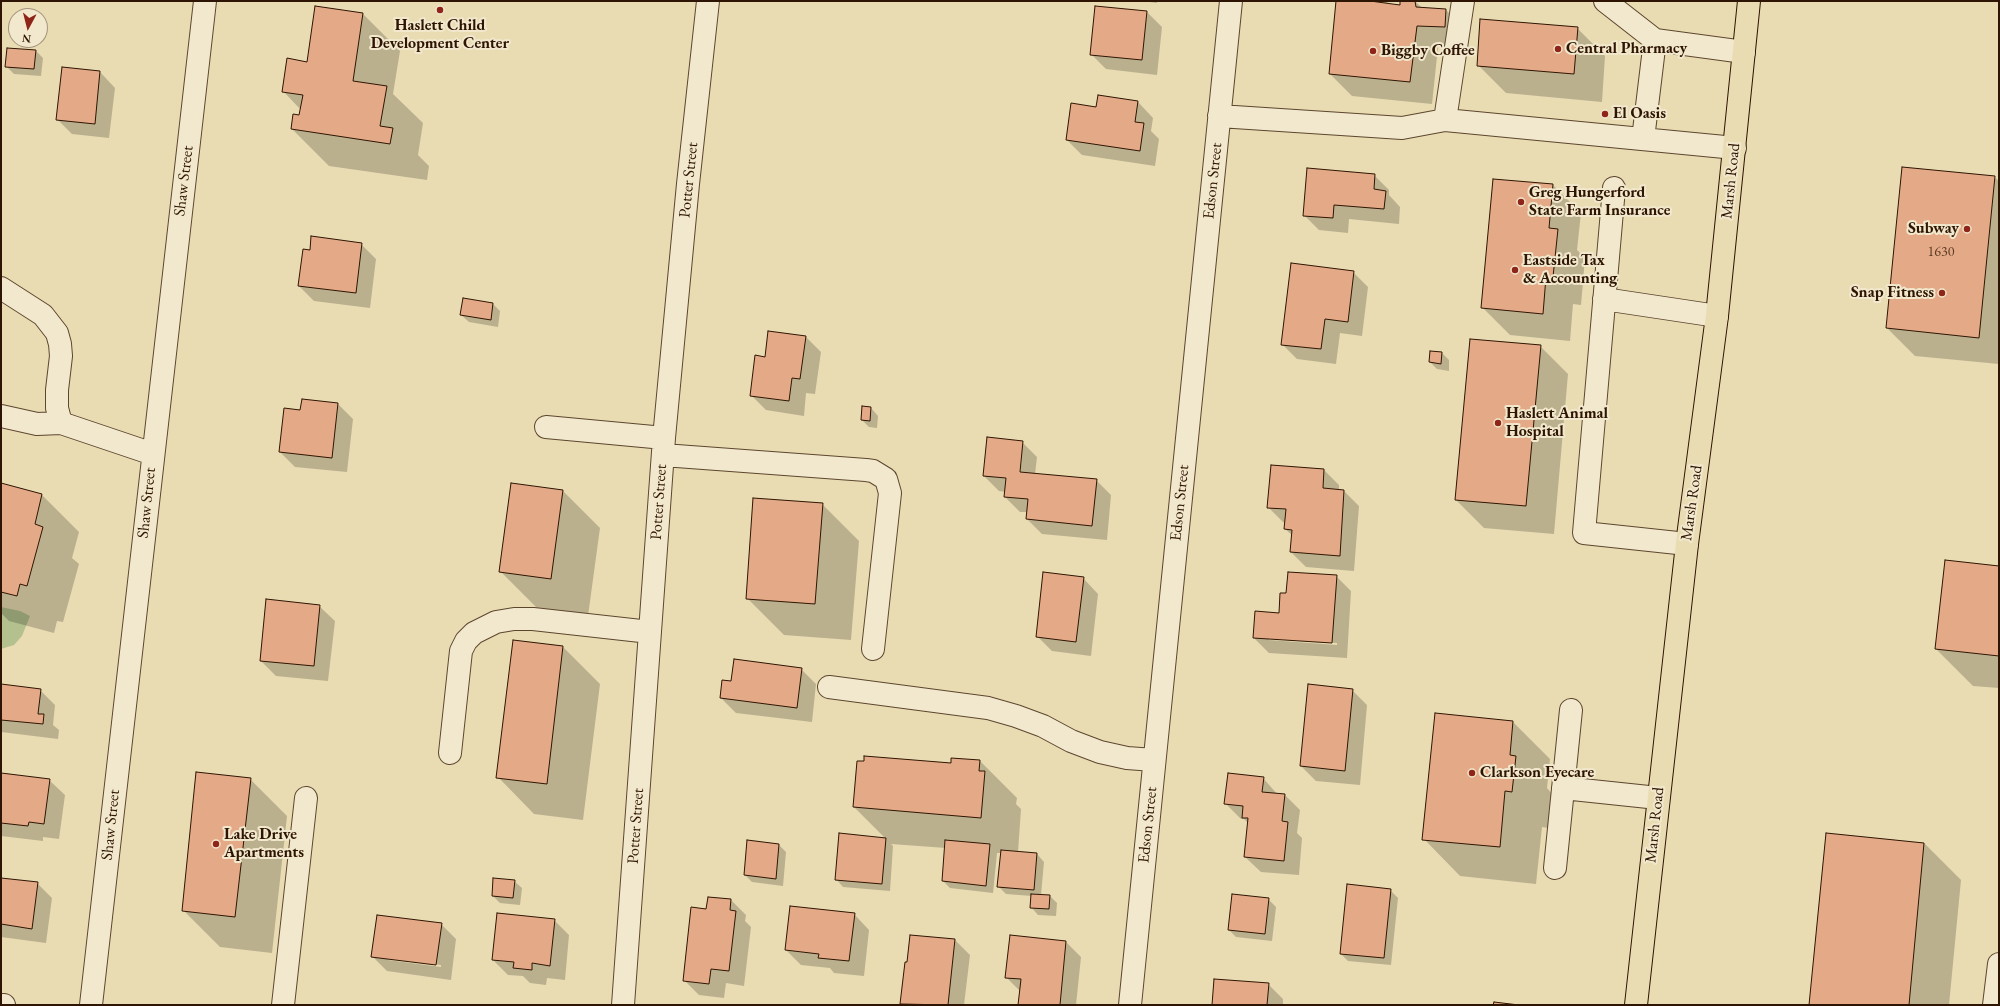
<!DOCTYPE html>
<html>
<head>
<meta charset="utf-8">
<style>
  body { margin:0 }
  #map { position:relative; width:2000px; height:1006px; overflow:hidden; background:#e9dcb2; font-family:"EB Garamond",serif }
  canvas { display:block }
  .frame { position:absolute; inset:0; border:2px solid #2e1402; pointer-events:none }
  .north { position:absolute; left:8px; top:8px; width:40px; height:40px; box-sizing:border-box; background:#f1e8cd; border:1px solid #a3937c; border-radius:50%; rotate:187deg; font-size:11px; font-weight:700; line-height:16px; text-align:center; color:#2e1402 }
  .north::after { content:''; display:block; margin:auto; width:14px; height:18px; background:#8f2418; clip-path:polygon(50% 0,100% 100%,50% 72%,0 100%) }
</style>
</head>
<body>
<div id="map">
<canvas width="2000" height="1006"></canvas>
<div class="frame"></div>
<div class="north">N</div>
</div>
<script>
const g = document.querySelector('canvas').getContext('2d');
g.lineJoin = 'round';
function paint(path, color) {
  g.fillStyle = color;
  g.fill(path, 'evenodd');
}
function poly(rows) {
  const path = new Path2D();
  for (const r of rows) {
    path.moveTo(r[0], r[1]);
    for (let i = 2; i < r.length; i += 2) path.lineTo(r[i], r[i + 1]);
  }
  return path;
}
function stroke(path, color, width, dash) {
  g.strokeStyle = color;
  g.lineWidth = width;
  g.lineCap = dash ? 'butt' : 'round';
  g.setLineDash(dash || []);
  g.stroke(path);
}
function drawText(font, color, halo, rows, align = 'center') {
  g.font = font + ' "EB Garamond",serif';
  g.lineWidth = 4;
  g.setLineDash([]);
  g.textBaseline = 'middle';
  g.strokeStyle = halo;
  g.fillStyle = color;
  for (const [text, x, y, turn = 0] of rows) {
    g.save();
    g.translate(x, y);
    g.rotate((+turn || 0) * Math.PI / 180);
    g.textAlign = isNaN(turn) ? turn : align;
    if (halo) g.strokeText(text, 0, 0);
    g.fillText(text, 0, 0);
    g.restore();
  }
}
const green = poly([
  [1,607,20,611,30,616,22,636,14,645,1,649]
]);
const shadow = poly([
  [1142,1,1157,1,1157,3],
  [1337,1,1386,1,1390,5,1401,7,1401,1,1415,1,1422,8,1446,10,1468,32,1466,49,1438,47,1432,104,1352,96,1330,74],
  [1147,12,1162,27,1157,75,1106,69,1091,54],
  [363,14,400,51,393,94,423,123,418,155,429,166,427,180,329,166,292,129,300,117,301,110,283,91,308,63],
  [1577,28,1605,56,1602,102,1506,93,1478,65],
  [36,51,43,58,41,76,14,74,6,66],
  [100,72,115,88,109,138,72,134,57,119],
  [1138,102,1153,118,1151,131,1159,139,1155,166,1082,155,1067,140,1072,104,1097,108],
  [1374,175,1389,190,1389,195,1400,207,1399,224,1349,219,1348,233,1319,230,1304,215],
  [1994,177,1999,181,1999,364,1915,356,1887,328],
  [1494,180,1553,185,1581,213,1577,250,1585,258,1581,305,1573,304,1570,341,1510,335,1482,307],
  [361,244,376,259,370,308,314,301,299,286],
  [1353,272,1368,287,1362,336,1340,333,1336,364,1297,359,1282,344],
  [463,299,493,304,500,311,498,327,469,322,461,315],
  [806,337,821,352,815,394,806,393,804,416,766,410,751,395,766,358],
  [1540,346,1568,374,1554,534,1484,528,1456,500],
  [1430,352,1442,353,1449,360,1449,371,1437,369,1430,362],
  [302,400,338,404,353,419,347,472,295,467,280,452,301,411],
  [871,408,878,416,877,428,869,427,862,420],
  [1022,442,1037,457,1035,474,1096,480,1111,495,1107,540,1042,534,1027,519,1028,512,1020,512,1005,497,1006,492,999,491,984,476],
  [1020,454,1022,454,1020,477,1018,476],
  [1272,466,1324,470,1339,485,1339,490,1344,491,1359,506,1354,571,1306,567,1291,552,1293,536,1285,529,1286,523,1283,522,1268,507],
  [1,484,42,495,79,532,72,558,79,564,63,622,57,621,54,633,9,621,1,613,1,615],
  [563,491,600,528,588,616,537,608,500,571],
  [822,504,859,541,851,640,784,635,747,598],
  [1999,567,1999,688,1973,686,1936,649],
  [1336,576,1351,591,1347,658,1269,653,1254,638,1280,614,1287,594],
  [1269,638,1337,643,1337,645,1269,640],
  [1083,578,1098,594,1091,656,1052,651,1037,636],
  [319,606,335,621,328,681,276,676,261,661],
  [514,641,563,647,600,684,583,820,534,814,498,777],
  [801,669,816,684,812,722,736,713,721,698],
  [1,685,40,690,55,705,53,725,59,730,58,739,1,732],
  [1352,690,1367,705,1360,785,1316,781,1301,766],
  [1513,722,1550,759,1547,788,1552,794,1549,828,1542,827,1536,884,1460,876,1424,839],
  [980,761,1017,798,1016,804,1021,809,1018,852,1037,854,1044,862,1041,895,1050,896,1057,903,1056,916,1038,915,1031,907,1032,896,1006,894,998,886,1002,853,997,853,993,893,950,888,943,881,946,848,891,844,893,846,890,891,843,887,836,879,885,838,854,807,952,765],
  [1,774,49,780,65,795,59,839,43,837,43,841,1,836],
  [1263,778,1278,795,1285,795,1300,810,1297,833,1302,838,1299,875,1261,872,1245,857,1249,824,1244,819,1241,819,1226,804],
  [250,779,287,816,272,953,220,947,183,910],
  [1827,834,1924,843,1961,880,1949,1005,1810,1005],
  [748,842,779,845,786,852,783,886,752,882,745,875],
  [1,879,37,883,52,898,46,943,1,937],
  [514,881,522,888,520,905,500,903,493,896],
  [1390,890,1398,898,1391,965,1348,961,1341,954],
  [1268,899,1276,907,1272,941,1236,937,1229,930],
  [731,900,746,915,745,921,751,927,744,986,726,983,724,998,699,995,684,980,707,910],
  [791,907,854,914,869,930,864,976,834,973,830,968,801,965,786,950],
  [554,920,569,935,565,980,547,978,546,985,530,983,523,976,508,975,493,960],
  [441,924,456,939,451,980,387,971,372,956],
  [388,958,441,965,441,967,388,960],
  [1011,936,1066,942,1081,957,1076,1005,1019,1005,1020,991,1006,977],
  [955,940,970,955,964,1005,903,1005,901,1004,908,963],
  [1268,984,1283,999,1283,1005,1213,1005]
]);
const building = poly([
  [1336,1,1370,1,1400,5,1400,1,1415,1,1416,7,1446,9,1445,27,1417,26,1410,82,1329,74,1336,1],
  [315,6,363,13,353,81,387,86,380,126,393,128,390,144,291,129,293,114,299,115,303,95,282,92,287,58,307,62,315,6],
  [1095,6,1147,11,1142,60,1090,55,1095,6],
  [1480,19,1578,27,1574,74,1477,66,1480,19],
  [7,48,36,50,34,69,5,67,7,48],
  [62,67,100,71,95,124,56,120,62,67],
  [1098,95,1138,101,1135,122,1144,123,1140,151,1066,140,1071,103,1096,107,1098,95],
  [1902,167,1995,176,1979,338,1886,328,1902,167],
  [1307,168,1375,174,1374,189,1386,191,1384,209,1334,205,1333,218,1303,216,1307,168],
  [1493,179,1553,184,1549,228,1558,229,1553,277,1546,277,1543,314,1481,308,1493,179],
  [311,236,362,243,356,293,298,286,303,249,310,250,311,236],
  [1291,263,1354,271,1348,322,1325,319,1321,349,1281,345,1291,263],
  [463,298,493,303,491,320,460,315,463,298],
  [768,331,806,336,800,379,792,378,789,401,750,396,755,355,765,357,768,331],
  [1470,339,1541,345,1526,506,1455,500,1470,339],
  [1430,351,1442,352,1441,364,1429,362,1430,351],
  [302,399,338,403,332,458,279,452,284,408,300,410,302,399],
  [862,406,871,407,870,421,861,420,862,406],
  [987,437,1023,441,1020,472,1097,479,1092,526,1026,519,1028,499,1004,497,1006,478,983,476,987,437],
  [1271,465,1324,469,1323,488,1344,490,1340,556,1290,552,1292,530,1284,529,1286,509,1267,508,1271,465],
  [1,483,42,494,35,524,43,527,27,586,20,584,17,596,1,592,1,483],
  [511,483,563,490,551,579,499,572,511,483],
  [753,498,823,503,815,604,746,599,753,498],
  [1945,560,1999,566,1999,656,1935,649,1945,560],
  [1043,572,1084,577,1076,642,1036,637,1043,572],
  [1288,572,1337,575,1332,643,1253,638,1255,611,1279,613,1280,593,1286,593,1288,572],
  [266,599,320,605,314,666,260,661,266,599],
  [513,640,563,646,547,784,496,778,513,640],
  [734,659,802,668,797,708,720,698,722,680,731,681,734,659],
  [1,684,41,689,38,714,44,714,43,724,1,720,1,684],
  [1308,684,1353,689,1345,771,1300,766,1308,684],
  [1435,713,1513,721,1510,755,1516,756,1512,792,1505,791,1500,847,1422,840,1435,713],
  [864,756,951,763,951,758,980,760,979,771,985,771,981,818,853,807,857,761,864,761,864,756],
  [196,772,251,778,235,917,182,911,196,772],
  [1,773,50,779,44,824,29,822,28,826,1,823,1,773],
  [1228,773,1264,777,1262,792,1285,794,1282,821,1288,822,1284,861,1244,857,1248,818,1242,818,1243,806,1224,804,1228,773],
  [839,833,886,838,882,884,835,880,839,833],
  [1826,833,1924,843,1909,1005,1809,1005,1826,833],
  [747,840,779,844,776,879,744,875,747,840],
  [945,840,990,844,986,886,942,881,945,840],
  [1001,850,1037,853,1034,890,997,887,1001,850],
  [1,878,38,882,32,929,1,924,1,878],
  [493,878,515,880,513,898,492,896,493,878],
  [1347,884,1391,889,1384,958,1340,954,1347,884],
  [1031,894,1050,895,1049,909,1030,908,1031,894],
  [1232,894,1269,898,1265,934,1228,930,1232,894],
  [708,897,731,899,730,910,736,911,729,971,711,969,709,984,683,981,691,907,706,909,708,897],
  [790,906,855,913,849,961,818,958,819,954,785,950,790,906],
  [497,913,555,919,550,966,532,963,532,970,513,968,514,962,492,960,497,913],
  [377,915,442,923,436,965,371,957,377,915],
  [910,935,955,939,948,1005,900,1004,905,962,907,962,910,935],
  [1010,935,1066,941,1060,1005,1018,1005,1021,979,1005,978,1010,935],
  [1214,979,1269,983,1267,1005,1212,1005,1214,979],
  [1494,1002,1519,1005,1493,1005,1494,1002]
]);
const minor = poly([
  [1605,1,1655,40,1744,52],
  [1219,116,1402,128,1445,120,1463,1],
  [1445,120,1735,148],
  [1643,139,1655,40],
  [1614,188,1584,533,1687,544],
  [1,288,43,315,57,333,60,344,61,356,57,390,57,408,61,423],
  [1604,299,1717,316],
  [1,416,37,424,61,423,153,454],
  [546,427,664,438],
  [663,455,866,470,873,471,886,479,890,493,873,649],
  [829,687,988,708,1016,716,1043,726,1071,741,1100,752,1127,758,1154,760],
  [450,753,461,651,466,641,474,633,496,622,514,619,533,619,650,632],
  [1563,788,1658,798],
  [1555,868,1571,710],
  [1,1005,4,1005],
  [91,1005,205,1],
  [283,1005,306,798],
  [623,1005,664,438,688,184,708,1],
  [1130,1005,1231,1],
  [1994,1005,1999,964]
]);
const major = poly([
  [1636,1005,1687,544,1717,316,1749,1]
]);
const markers = [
  [440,10,4,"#8f2418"],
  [1558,49,4,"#8f2418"],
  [1373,51,4,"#8f2418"],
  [1605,114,4,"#8f2418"],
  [1521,202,4,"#8f2418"],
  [1967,229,4,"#8f2418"],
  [1515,270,4,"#8f2418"],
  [1942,293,4,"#8f2418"],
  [1498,423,4,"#8f2418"],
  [1472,773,4,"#8f2418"],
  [216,844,4,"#8f2418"]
];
const numberNames = [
  ["1630",1941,252]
];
const poiNames = [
  ["Haslett Child",440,26,"center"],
  ["Development Center",440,44,"center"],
  ["Central Pharmacy",1566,49],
  ["Biggby Coffee",1381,51],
  ["El Oasis",1613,114],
  ["Greg Hungerford",1529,193],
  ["State Farm Insurance",1529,211],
  ["Subway",1959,229,"right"],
  ["Eastside Tax",1523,261],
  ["& Accounting",1523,279],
  ["Snap Fitness",1934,293,"right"],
  ["Haslett Animal",1506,414],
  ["Hospital",1506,432],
  ["Clarkson Eyecare",1480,773],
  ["Lake Drive",224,835],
  ["Apartments",224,853]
];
const streetNames = [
  ["Potter Street",689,180,-84],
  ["Shaw Street",184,181,-83],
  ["Edson Street",1213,181,-84],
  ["Marsh Road",1731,181,-84],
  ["Potter Street",659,502,-86],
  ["Shaw Street",147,503,-84],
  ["Edson Street",1180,503,-84],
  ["Marsh Road",1692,503,-82],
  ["Shaw Street",111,825,-84],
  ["Edson Street",1148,825,-84],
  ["Marsh Road",1655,825,-84],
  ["Potter Street",636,826,-86]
];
paint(green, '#b4c18e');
paint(shadow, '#0003');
paint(building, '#e4aa87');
stroke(building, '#2e1402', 1);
stroke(minor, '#5d462e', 24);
stroke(major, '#2e1402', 24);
stroke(minor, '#f1e8cd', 22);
stroke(major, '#e9dcb2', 22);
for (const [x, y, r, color] of markers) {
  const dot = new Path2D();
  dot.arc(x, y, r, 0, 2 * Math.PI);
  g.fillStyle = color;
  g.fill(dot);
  stroke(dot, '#f1e8cd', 1.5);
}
drawText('14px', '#5c3a23', null, numberNames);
drawText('bold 16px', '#2e1402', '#f1e8cd', poiNames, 'left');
drawText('16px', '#2e1402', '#f1e8cd', streetNames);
</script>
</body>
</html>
